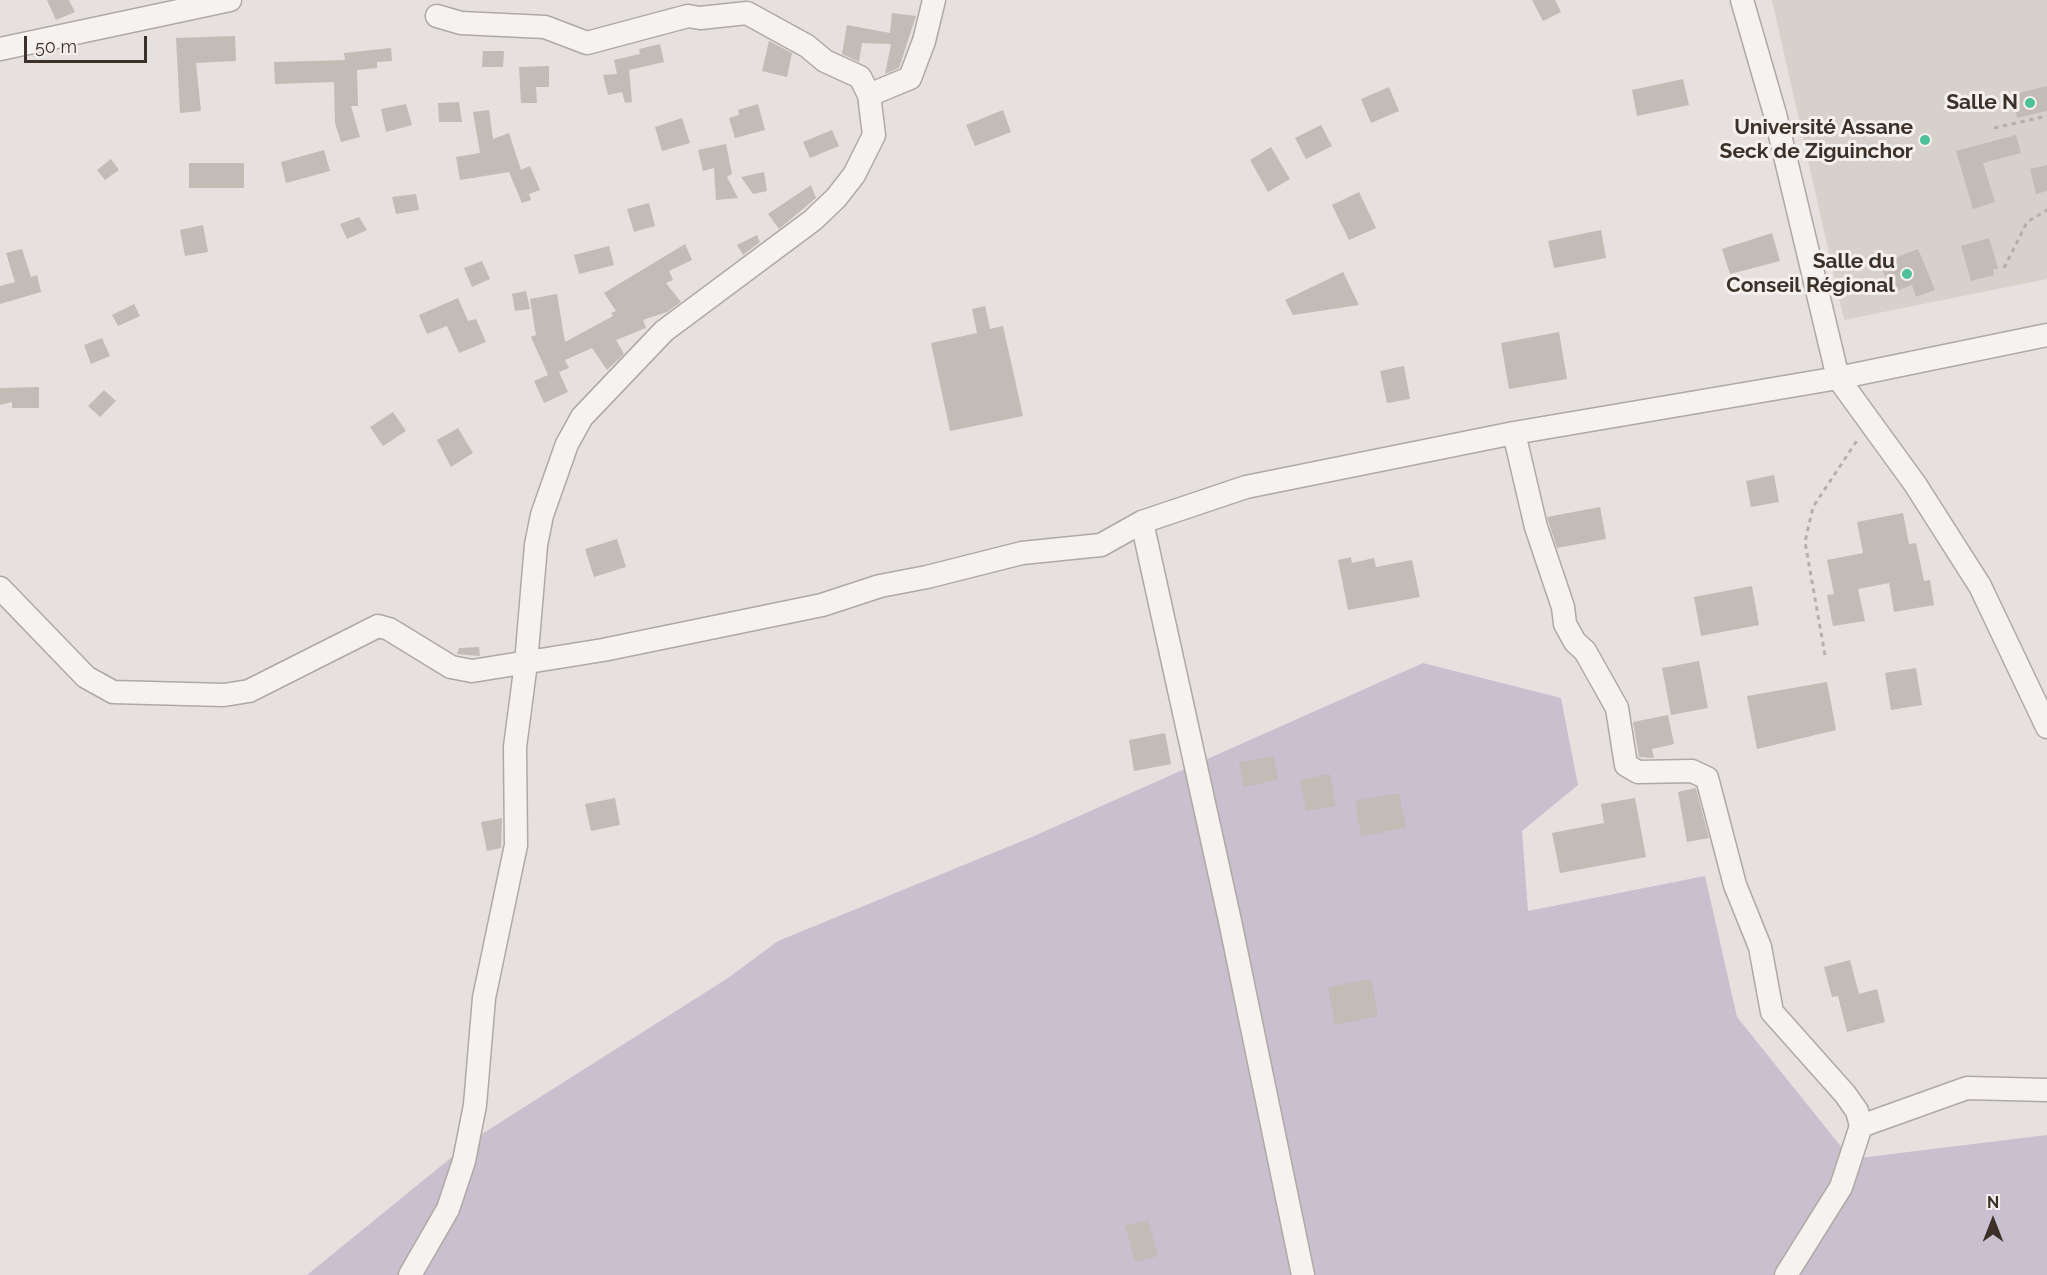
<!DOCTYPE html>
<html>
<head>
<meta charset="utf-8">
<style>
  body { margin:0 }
  #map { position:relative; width:2047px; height:1275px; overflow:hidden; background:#e6e1de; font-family:Raleway,sans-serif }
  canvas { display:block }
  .north { position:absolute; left:1963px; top:1191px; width:60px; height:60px; -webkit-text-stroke:4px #f4f0ed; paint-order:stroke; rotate:0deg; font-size:16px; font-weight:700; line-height:24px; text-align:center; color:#3b3129 }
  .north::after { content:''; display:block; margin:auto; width:21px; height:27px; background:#3b3129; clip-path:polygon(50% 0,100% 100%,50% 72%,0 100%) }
  .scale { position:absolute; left:24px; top:36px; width:123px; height:27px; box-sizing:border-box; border:3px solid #3b3129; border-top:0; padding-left:8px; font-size:18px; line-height:21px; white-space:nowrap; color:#3b3129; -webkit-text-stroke:4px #f4f0ed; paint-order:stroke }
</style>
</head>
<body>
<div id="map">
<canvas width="2047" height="1275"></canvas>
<div class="north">N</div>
<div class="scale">50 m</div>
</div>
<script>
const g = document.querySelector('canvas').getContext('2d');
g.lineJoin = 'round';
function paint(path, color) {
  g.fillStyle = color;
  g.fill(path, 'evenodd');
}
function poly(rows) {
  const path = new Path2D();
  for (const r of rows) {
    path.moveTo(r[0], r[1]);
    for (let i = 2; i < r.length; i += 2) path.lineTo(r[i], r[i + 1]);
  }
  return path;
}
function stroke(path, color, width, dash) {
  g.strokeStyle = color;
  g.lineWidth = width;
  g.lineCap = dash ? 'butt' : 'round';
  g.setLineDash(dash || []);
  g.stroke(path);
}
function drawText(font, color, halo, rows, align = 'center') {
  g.font = font + ' Raleway,sans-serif';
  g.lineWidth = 6;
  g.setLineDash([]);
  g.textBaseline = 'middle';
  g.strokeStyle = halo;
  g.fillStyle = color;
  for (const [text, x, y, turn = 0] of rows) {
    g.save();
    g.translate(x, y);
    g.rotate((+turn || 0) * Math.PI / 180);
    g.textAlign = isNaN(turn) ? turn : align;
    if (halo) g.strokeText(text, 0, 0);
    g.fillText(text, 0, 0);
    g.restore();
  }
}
const built = poly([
  [1772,0,2047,0,2047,279,1844,320]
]);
const green = poly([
  [1423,663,1561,698,1578,785,1522,831,1528,911,1705,876,1737,1017,1851,1159,2047,1135,2047,1275,307,1275,474,1139,728,978,778,941,1032,837]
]);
const building = poly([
  [47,0,69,0,75,12,56,20],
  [1532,0,1555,0,1561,12,1543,21],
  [892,13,916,16,899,68,885,74,891,44,862,43,859,62,842,54,847,25,890,33],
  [235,36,236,61,196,63,201,111,180,113,176,38],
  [769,41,792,53,787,77,762,71],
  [660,44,664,62,629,70,632,102,625,103,622,92,608,95,603,75,617,74,614,60,640,54,639,49],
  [391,48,392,61,377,62,377,68,357,70,358,106,351,106,360,137,341,142,335,123,334,82,275,84,274,62,345,60,344,53],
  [483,51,504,51,503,67,482,67],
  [549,66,549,87,536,87,537,103,521,103,519,67],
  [1683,79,1689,105,1637,116,1632,90],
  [2047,86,2047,111,2017,118,2011,95],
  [1389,87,1399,111,1371,123,1361,99],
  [459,102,462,122,439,122,438,103],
  [406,104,412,125,386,132,381,109],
  [758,104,765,130,735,138,729,118,739,115,738,110],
  [489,110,493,139,509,133,521,170,530,166,540,190,529,194,531,200,522,203,509,172,460,180,456,157,480,153,473,112],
  [1003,110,1011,132,975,146,966,125],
  [682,118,690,143,662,151,655,127],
  [1321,125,1332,146,1306,159,1295,138],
  [832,130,839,146,810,158,803,142],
  [2016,135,2021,153,1983,163,1995,202,1973,209,1956,151],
  [726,144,732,174,727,177,738,198,716,200,714,168,703,171,698,150],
  [1271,147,1290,179,1268,192,1250,160],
  [324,150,330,171,286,183,281,162],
  [111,159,119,170,105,180,97,170],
  [189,163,244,163,244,188,189,188],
  [2047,165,2047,191,2036,194,2030,169],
  [764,172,767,191,753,194,741,177],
  [811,185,816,198,779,229,768,214],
  [1359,192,1376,228,1349,240,1332,205],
  [416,194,419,210,396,214,392,197],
  [649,203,655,226,634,232,627,209],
  [359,217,367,230,347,239,340,224],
  [203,225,208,252,185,256,180,230],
  [1601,230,1606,258,1554,268,1548,241],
  [1772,233,1780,261,1730,274,1722,249],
  [757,235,760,242,743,255,737,245],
  [1989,238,1998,268,1993,270,1994,275,1971,281,1961,246],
  [685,244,692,260,669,271,673,280,666,283,681,302,667,312,643,320,646,328,616,340,624,354,607,370,592,348,565,360,569,368,559,372,568,392,544,403,534,381,548,375,531,337,536,335,530,299,557,294,565,342,613,316,611,313,616,311,604,293],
  [609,246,614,265,579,274,574,255],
  [22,249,31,277,37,275,41,292,0,304,0,286,15,282,6,253],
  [1918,249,1935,290,1916,297,1912,285,1892,293,1880,264],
  [482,261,490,279,472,287,464,268],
  [1343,272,1359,305,1293,315,1285,300],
  [526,291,530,309,515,311,512,294],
  [458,298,468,321,476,319,486,342,459,353,447,326,427,334,419,315],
  [134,304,140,316,118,326,112,315],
  [985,306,990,329,1003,326,1023,416,950,431,931,343,977,333,972,309],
  [1559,332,1567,379,1509,389,1501,343],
  [102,338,110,356,91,364,84,345],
  [1404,366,1410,399,1387,403,1380,371],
  [39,387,39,408,12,408,12,402,0,405,0,388],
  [104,390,116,401,100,417,88,406],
  [393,412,406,431,383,446,370,427],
  [458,428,473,453,451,467,437,440],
  [1774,475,1779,502,1751,507,1746,481],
  [1600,507,1606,539,1557,548,1547,517],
  [1903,513,1909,544,1916,543,1924,581,1930,580,1934,605,1894,612,1889,583,1858,589,1865,621,1833,626,1827,595,1834,594,1827,560,1863,553,1857,522],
  [617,539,626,567,594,577,585,549],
  [1351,557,1352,563,1374,558,1376,567,1412,560,1420,597,1348,610,1338,560],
  [1752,586,1759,625,1701,636,1694,597],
  [479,647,480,656,457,654,459,648],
  [1699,661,1708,708,1671,715,1662,668],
  [1916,668,1922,705,1891,710,1885,673],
  [1827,682,1836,730,1757,749,1747,696],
  [1668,715,1674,744,1652,749,1654,758,1639,757,1633,722],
  [1165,733,1171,764,1134,771,1129,740],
  [1274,756,1278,780,1243,787,1239,762],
  [1330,774,1336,806,1306,811,1300,780],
  [1696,788,1709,838,1687,842,1678,792],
  [1399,793,1406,828,1361,836,1355,801],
  [615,798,620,825,591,831,585,804],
  [1635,798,1646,857,1560,873,1552,833,1604,823,1601,804],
  [502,818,501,848,487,851,481,822],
  [1850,960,1859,994,1877,989,1885,1022,1847,1032,1838,996,1832,997,1824,967],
  [1371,979,1378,1016,1335,1025,1328,987],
  [1148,1220,1158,1256,1135,1262,1125,1226]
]);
const path = poly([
  [1994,128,2047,116],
  [2004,268,2027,222,2047,210],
  [1825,655,1805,542,1813,507,1858,439]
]);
const minor = poly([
  [1742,0,1775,114,1838,378,1915,484,1980,586,2047,727],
  [437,16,461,23,545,27,587,43,688,16,700,18,747,13,807,46,825,61,860,77,869,95],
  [0,49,230,0],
  [1514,433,1536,527,1563,607,1565,624,1575,642,1585,651,1617,708,1626,765,1638,772,1692,771,1707,778,1735,885,1760,947,1772,1012,1845,1094,1857,1111,1861,1126,1841,1187,1786,1275],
  [1142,522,1230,921,1303,1275],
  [0,588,86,677,113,692,224,695,249,691,378,626,389,629,451,667,472,671,603,650,822,605,880,586,927,577,1022,553,1101,545,1142,522,1246,487,1514,433,1838,378,2047,335],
  [1861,1126,1967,1088,2047,1090],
  [410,1275,448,1209,464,1161,475,1105,484,998,516,845,515,747,526,663,536,545,542,515,567,444,582,417,664,331,813,220,836,198,854,175,874,135,869,95,910,78,924,41,934,0]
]);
const markers = [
  [2030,103,6,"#4dc199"],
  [1925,140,6,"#4dc199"],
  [1907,274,6,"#4dc199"]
];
const poiNames = [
  ["Salle N",2018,103],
  ["Université Assane",1913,128],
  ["Seck de Ziguinchor",1913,152],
  ["Salle du",1895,262],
  ["Conseil Régional",1895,286]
];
paint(built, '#d7d1cc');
paint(green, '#c8c0cf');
paint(building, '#c2bbb6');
stroke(minor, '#afa9a4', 25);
stroke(path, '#b6b0ac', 3, [4.5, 4.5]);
stroke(minor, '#f5f2f0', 22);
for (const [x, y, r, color] of markers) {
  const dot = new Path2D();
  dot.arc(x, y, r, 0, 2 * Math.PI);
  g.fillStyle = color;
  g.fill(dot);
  stroke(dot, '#f4f0ed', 2);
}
drawText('bold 21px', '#3b3129', '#f4f0ed', poiNames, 'right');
</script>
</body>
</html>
